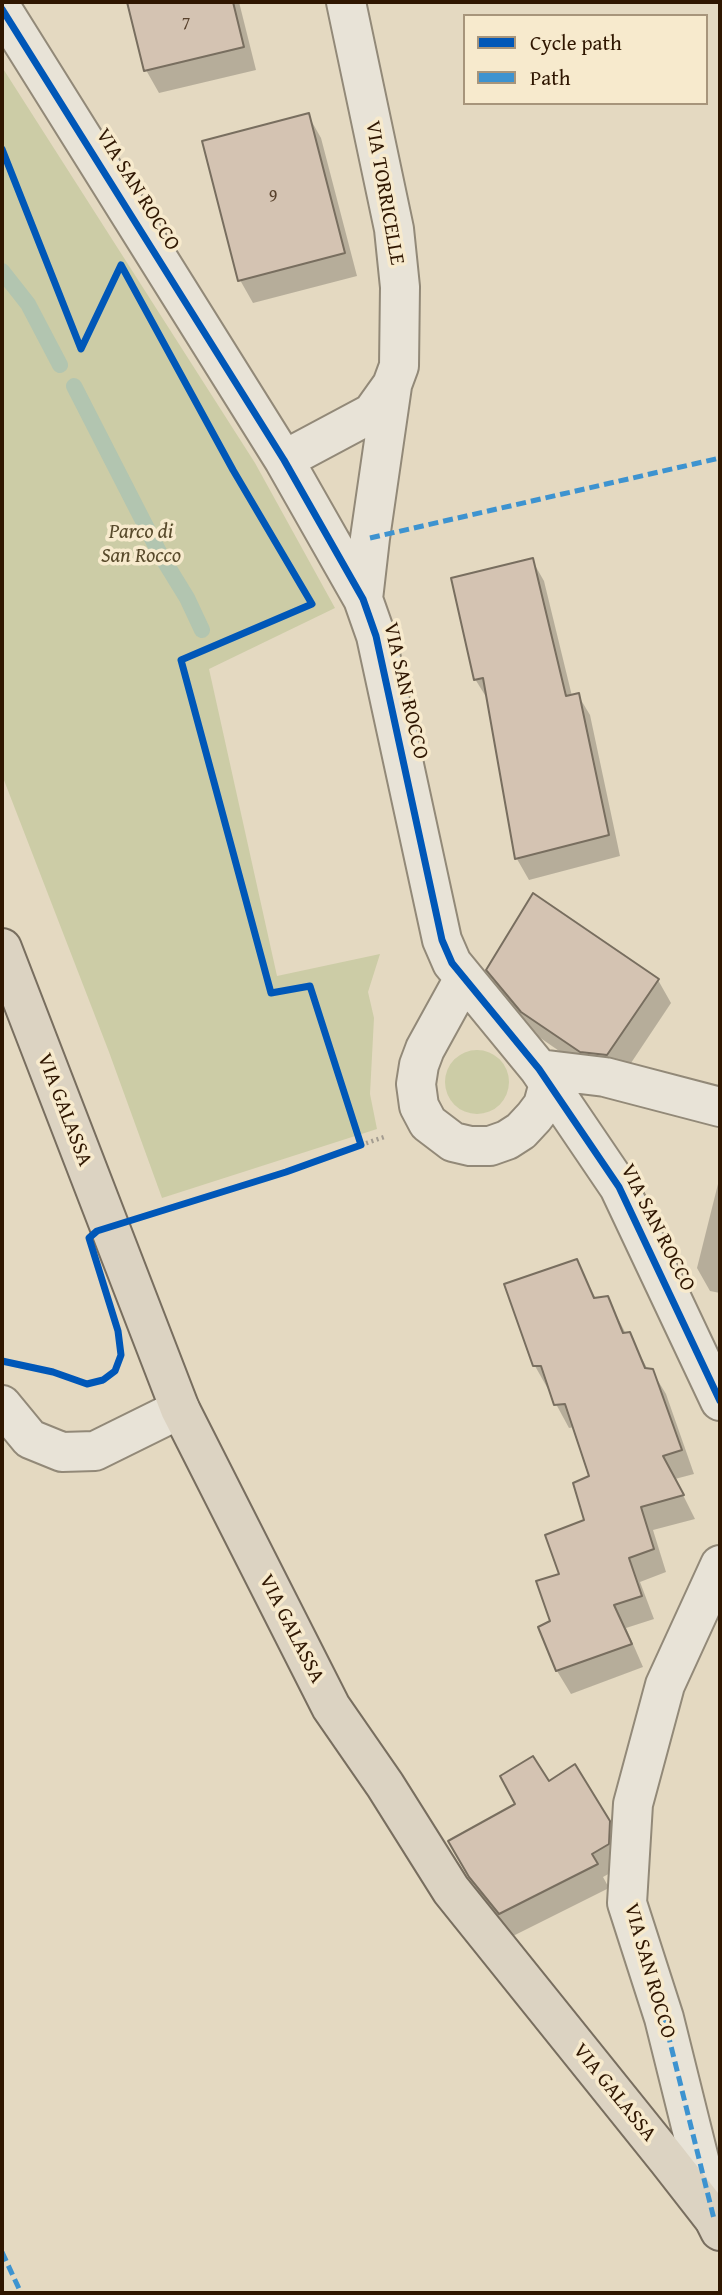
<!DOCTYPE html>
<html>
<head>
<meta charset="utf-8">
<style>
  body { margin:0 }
  #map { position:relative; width:722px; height:2295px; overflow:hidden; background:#e4d9c1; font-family:"Gentium Book Plus",serif }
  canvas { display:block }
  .frame { position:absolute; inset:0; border:4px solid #2f1600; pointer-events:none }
  .legend { position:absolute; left:463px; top:14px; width:245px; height:91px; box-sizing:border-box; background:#f7eacd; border:2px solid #a7957b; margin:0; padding:9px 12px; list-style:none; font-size:21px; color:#2f1600 }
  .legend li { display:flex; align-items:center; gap:14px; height:35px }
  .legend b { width:35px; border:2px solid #a7957b }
</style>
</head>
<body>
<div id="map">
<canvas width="722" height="2295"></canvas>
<div class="frame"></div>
<ul class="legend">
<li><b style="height:9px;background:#0057b8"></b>Cycle path</li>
<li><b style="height:9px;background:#3d93d0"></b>Path</li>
</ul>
</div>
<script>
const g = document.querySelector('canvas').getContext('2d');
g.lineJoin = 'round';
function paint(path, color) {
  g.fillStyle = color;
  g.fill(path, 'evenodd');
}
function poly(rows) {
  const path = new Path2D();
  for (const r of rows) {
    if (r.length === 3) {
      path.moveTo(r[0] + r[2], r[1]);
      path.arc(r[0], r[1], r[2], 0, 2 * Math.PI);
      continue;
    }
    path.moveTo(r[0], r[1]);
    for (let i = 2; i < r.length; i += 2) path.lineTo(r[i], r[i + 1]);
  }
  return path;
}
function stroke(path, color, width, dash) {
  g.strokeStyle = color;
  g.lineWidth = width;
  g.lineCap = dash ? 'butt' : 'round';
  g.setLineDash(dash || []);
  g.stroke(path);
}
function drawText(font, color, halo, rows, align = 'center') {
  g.font = font + ' "Gentium Book Plus",serif';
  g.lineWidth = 7;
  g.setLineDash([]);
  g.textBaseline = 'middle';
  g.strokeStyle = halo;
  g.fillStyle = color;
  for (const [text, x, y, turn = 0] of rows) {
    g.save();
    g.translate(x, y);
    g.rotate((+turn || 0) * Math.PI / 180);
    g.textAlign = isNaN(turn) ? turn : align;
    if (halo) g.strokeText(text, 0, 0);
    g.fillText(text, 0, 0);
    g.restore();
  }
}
const green = poly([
  [2,67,255,463,335,608,209,669,277,976,380,954,368,992,374,1018,370,1094,377,1129,162,1198,109,1052,2,775],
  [477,1082,32]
]);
const shadow = poly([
  [129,2,239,2,256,70,159,93,146,70],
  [308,115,321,138,357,276,253,303,240,280],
  [532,560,544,581,572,696,578,695,590,715,620,856,529,880,517,859,488,700,475,679],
  [488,970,658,980,671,1003,621,1078,594,1075,536,1035,501,993],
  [720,1176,720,1293,710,1291,697,1268],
  [576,1261,596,1299,607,1297,626,1334,629,1334,648,1370,652,1371,666,1394,694,1474,675,1479,695,1519,653,1530,666,1572,640,1582,654,1619,626,1628,643,1667,571,1694,557,1671,540,1628,553,1622,561,1575,586,1521,591,1477,575,1427,569,1428,556,1404,550,1389,548,1389,535,1366],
  [549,1784,609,1822,622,1846,621,1867,603,1877,609,1888,513,1936,484,1901,450,1841]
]);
const stream = poly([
  [2,271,28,304,60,365],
  [74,386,160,554,187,598,202,630]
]);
const building = poly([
  [127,2,233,2,244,47,144,71,127,2],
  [309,113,345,253,238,281,202,141,309,113],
  [533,558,566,696,579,693,609,835,515,859,483,678,474,680,451,578,533,558],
  [533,893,659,979,607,1055,580,1052,521,1012,486,970,533,893],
  [577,1259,594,1298,608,1296,623,1333,630,1332,645,1368,653,1369,682,1450,663,1456,684,1495,641,1507,654,1549,629,1558,642,1596,614,1605,632,1644,556,1671,538,1627,550,1621,536,1581,559,1574,545,1535,584,1520,573,1483,589,1476,565,1404,554,1405,541,1366,533,1366,504,1284,577,1259],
  [533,1756,549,1781,575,1764,610,1821,609,1844,592,1854,598,1864,499,1914,469,1877,448,1841,515,1804,500,1776,533,1756]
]);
const path = poly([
  [361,1145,384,1137]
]);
const minor = poly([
  [2,9,284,460,363,599,376,636,442,940,452,963,539,1069,619,1187,720,1401],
  [284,460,372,413,392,385,399,366,400,287,394,229,346,2],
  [363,599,370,538,392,386],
  [463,980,425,1049,419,1065,416,1084,419,1106,428,1123,453,1142,470,1146,490,1146,507,1140,521,1131,534,1117,543,1105,549,1083],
  [539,1069,605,1077,720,1107],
  [2,1405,30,1439,62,1452,95,1451,180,1409],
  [714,2219,664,2018,627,1903,633,1804,665,1685,720,1565]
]);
const major = poly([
  [2,948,180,1409,331,1707,385,1785,451,1890,668,2160,714,2219,720,2231]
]);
const quiet = poly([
  [370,538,720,458],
  [664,2018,714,2219],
  [2,2252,21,2293]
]);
const cycleway = poly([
  [2,9,284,460,363,599,376,636,442,940,452,963,539,1069,619,1187,720,1401],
  [2,149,81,349,121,265,233,470,312,604,181,660,271,993,310,986,361,1145,286,1172,97,1231,89,1238,118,1331,121,1355,115,1371,103,1380,87,1384,53,1372,2,1361]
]);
const numberNames = [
  ["7",186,24],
  ["9",273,197]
];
const streetNames = [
  ["VIA SAN ROCCO",137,190,58],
  ["VIA TORRICELLE",384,193,80],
  ["VIA SAN ROCCO",405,691,77],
  ["VIA GALASSA",64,1110,69],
  ["VIA SAN ROCCO",657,1228,63],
  ["VIA GALASSA",291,1629,63],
  ["VIA SAN ROCCO",649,1971,74],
  ["VIA GALASSA",614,2093,51]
];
const parkNames = [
  ["Parco di",141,533],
  ["San Rocco",141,557]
];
paint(green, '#cccca6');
paint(shadow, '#0003');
stroke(stream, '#b2c5b0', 16);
paint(building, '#d4c3b2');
stroke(building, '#786e5f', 2);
stroke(minor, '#928978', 42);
stroke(major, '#786e5f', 42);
stroke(path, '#a49d91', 4.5, [2, 3.5]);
stroke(minor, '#e8e3d7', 38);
stroke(major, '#dcd3c2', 38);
stroke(quiet, '#3d93d0', 5, [10, 5]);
stroke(cycleway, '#0057b8', 7);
drawText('18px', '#58412c', null, numberNames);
drawText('21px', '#2f1600', '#f7eacd', streetNames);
drawText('italic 21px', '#584a2b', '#f7eacd', parkNames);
</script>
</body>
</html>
